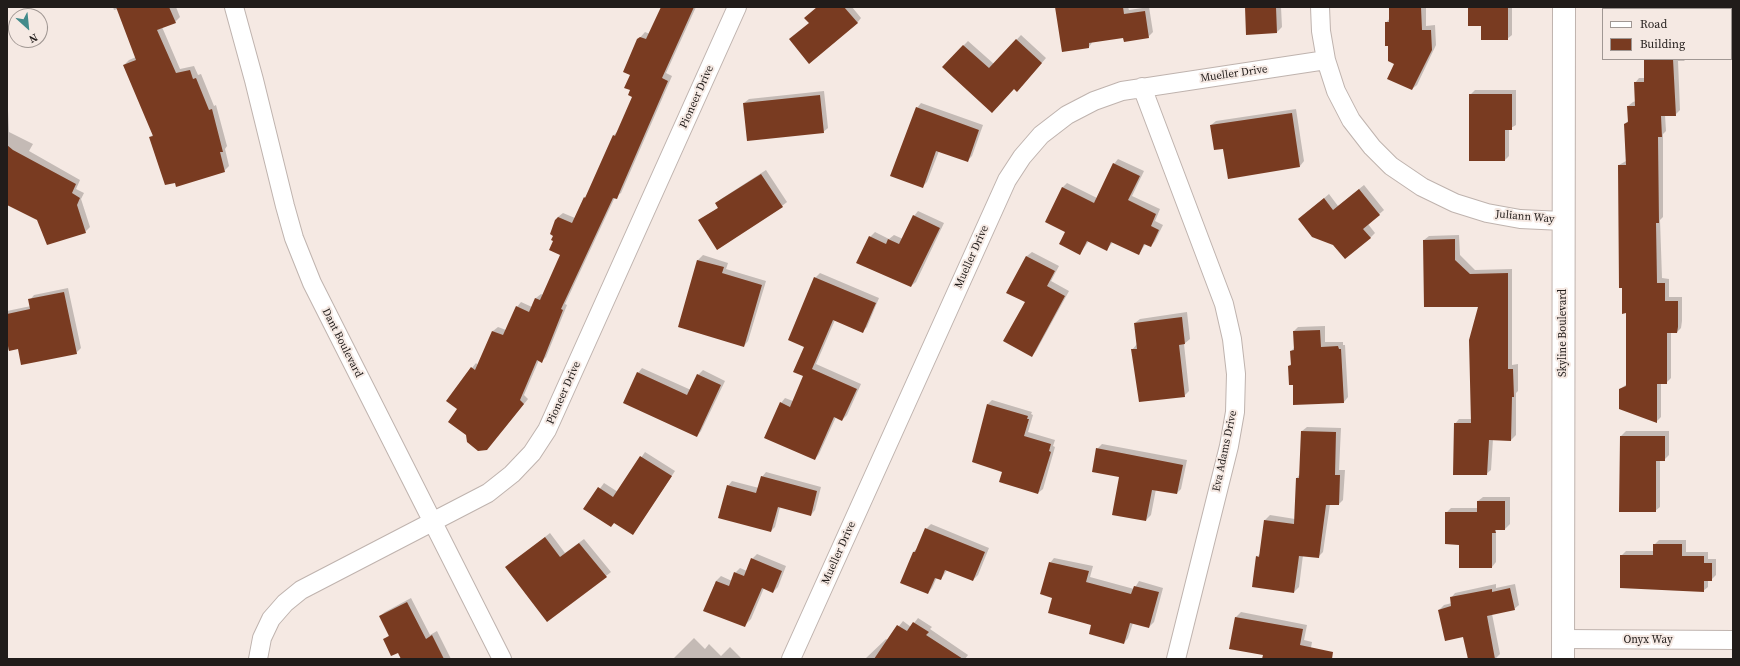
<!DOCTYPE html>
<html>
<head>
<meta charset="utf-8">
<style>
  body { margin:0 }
  #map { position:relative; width:1740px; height:666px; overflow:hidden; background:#f5e9e3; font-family:"Source Serif 4",serif }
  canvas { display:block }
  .frame { position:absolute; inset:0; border:8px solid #211c1a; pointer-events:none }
  .legend { position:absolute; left:1602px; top:8px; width:130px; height:52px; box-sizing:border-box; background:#f5e9e3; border:1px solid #a09793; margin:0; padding:5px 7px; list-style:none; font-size:12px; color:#211c1a }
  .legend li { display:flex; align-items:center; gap:8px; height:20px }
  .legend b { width:20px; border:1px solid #a09793 }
  .north { position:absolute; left:8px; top:8px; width:40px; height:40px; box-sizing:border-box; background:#f5e9e3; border:1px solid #a09793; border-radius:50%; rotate:153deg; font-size:11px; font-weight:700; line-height:16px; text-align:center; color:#211c1a }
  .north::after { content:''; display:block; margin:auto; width:14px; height:18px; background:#438b8b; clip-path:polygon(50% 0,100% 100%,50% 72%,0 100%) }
</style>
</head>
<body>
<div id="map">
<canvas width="1740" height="666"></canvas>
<div class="frame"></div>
<ul class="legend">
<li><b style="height:5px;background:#fff"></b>Road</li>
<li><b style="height:11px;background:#793b21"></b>Building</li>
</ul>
<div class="north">N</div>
</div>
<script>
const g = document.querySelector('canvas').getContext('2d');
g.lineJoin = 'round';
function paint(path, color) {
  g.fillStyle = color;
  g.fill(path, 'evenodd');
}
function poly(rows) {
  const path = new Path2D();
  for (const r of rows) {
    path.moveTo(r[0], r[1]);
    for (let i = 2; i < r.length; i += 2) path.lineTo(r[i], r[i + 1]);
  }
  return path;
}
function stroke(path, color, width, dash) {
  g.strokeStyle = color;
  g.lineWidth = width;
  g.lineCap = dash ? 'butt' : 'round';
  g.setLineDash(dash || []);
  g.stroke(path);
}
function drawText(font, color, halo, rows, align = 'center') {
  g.font = font + ' "Source Serif 4",serif';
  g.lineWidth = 4;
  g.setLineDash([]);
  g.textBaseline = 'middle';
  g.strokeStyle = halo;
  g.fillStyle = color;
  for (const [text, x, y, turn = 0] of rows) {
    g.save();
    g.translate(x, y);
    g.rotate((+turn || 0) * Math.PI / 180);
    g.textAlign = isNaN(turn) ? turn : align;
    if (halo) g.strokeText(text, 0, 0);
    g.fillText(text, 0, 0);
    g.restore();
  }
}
const shadow = poly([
  [113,7,176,7,180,17,175,22,162,27,180,69,194,66,198,75,201,74,214,106,216,105,227,146,225,149,229,166,224,171,150,137,154,134,124,65,129,60,136,57,118,9,114,10],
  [662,7,696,7,666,73,672,76,621,193,615,197,565,304,567,305,546,357,542,361,539,360,524,395,528,399,503,430,467,435,459,409,472,368,476,363,478,365,493,331,498,327,506,330,517,307,521,302,532,307,536,298,541,294,543,295,562,254,554,240,558,217,563,213,575,218,584,198,588,195,614,135,619,130,634,97,631,90,631,75,638,40,645,32,650,34],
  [818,7,852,7,861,18,857,23,810,23],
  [1057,7,1128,7,1129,10,1149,7,1153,32,1148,37,1124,37,1093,41,1089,47],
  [1246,7,1281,7,1282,27,1277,32,1247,33],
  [1390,7,1426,7,1426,26,1435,25,1436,45,1417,85,1412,89,1396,63,1389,44,1386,23,1390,18],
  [1469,7,1512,7,1512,35,1507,39,1482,25],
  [1620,7,1697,7,1697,9,1620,9],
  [1021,35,1046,58,1022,86,1014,88,997,107,963,46,968,41,994,64],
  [1645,59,1686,59,1684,61,1678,61,1680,110,1675,115,1665,115,1666,131,1663,134,1663,217,1660,220,1662,278,1669,279,1669,297,1682,297,1682,321,1681,328,1677,332,1671,332,1671,378,1666,383,1661,383,1661,417,1657,421,1620,389,1627,384,1627,312,1619,165,1626,161,1625,124,1629,120,1628,106,1633,102,1636,101,1635,83,1639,78,1645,78],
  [7,89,9,132,33,144,29,151,80,180,76,189,84,193,81,199,90,227,85,232,7,204],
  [1475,90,1516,90,1516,125,1509,129,1509,156,1505,160,1470,95],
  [824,91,828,128,823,132,744,103,749,99],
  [921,103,983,125,972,156,967,161,939,151,927,182,922,187,917,108],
  [1296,109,1304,161,1300,166,1224,147,1211,125,1216,121],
  [1118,159,1144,171,1132,196,1160,209,1155,221,1163,225,1155,241,1151,246,1146,243,1139,254,1113,242,1106,250,1089,241,1080,253,1066,231,1062,188,1067,183,1097,198,1114,164],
  [766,170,787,202,782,206,700,220,719,207,717,203,721,199],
  [1364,185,1384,210,1368,224,1375,233,1370,238,1304,215,1329,194,1338,206],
  [918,211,944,223,916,282,911,286,870,237,875,232,889,239,894,235,903,239,914,216],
  [1459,235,1460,255,1475,270,1512,269,1512,365,1518,364,1518,391,1516,393,1516,435,1511,440,1493,439,1491,470,1486,474,1455,424,1459,419,1472,419,1479,306,1424,240,1429,236],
  [1032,252,1059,266,1051,281,1069,291,1036,351,1032,356,1026,302,1008,292,1027,256],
  [703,255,728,263,726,269,766,281,748,341,744,346,679,326,698,260],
  [820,273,879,298,867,327,863,331,835,320,816,364,861,384,847,415,842,420,836,417,819,454,815,459,781,403,785,398,793,401,804,376,805,346,815,278],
  [68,288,81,348,76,353,19,348,7,350,7,311,31,306,30,300,34,295],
  [1187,312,1190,339,1184,344,1189,391,1184,396,1132,350,1137,344,1135,323,1140,319],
  [1325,326,1325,342,1343,342,1343,345,1345,345,1348,397,1344,402,1294,384,1289,366,1292,363,1291,351,1294,348,1294,331,1298,327],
  [642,368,691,390,698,375,703,370,725,381,701,431,697,436,638,373],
  [992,400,1032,412,1031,414,1033,415,1028,432,1055,440,1053,446,1055,447,1043,489,1038,493,1004,471,973,462,988,404],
  [1307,427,1341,428,1339,470,1345,470,1343,500,1339,504,1330,504,1323,552,1318,557,1303,555,1299,587,1294,592,1257,557,1261,553,1265,520,1270,515,1295,519,1297,478,1300,474,1302,431],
  [1626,431,1669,431,1669,455,1664,460,1660,460,1660,507,1655,511,1621,436],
  [1102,444,1187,460,1181,489,1177,493,1156,489,1151,515,1146,520,1120,476,1097,449],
  [645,452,675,471,633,534,614,522,585,509,604,483,618,492],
  [766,472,821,487,815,510,811,515,780,507,775,527,771,531,728,486,732,481,759,488,762,477],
  [1483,497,1510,497,1510,524,1505,529,1496,530,1496,562,1492,567,1460,544,1446,513,1451,508,1478,508,1478,501],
  [931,524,989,548,978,575,973,580,948,569,941,579,937,577,932,588,928,593,913,552,919,547,926,529],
  [550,533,565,553,584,539,611,572,606,576,507,567],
  [1659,540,1686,540,1686,552,1708,552,1708,559,1716,559,1716,575,1711,580,1708,580,1708,587,1703,591,1621,556,1626,551,1654,551,1654,545],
  [757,554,786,566,778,587,773,592,764,588,751,619,746,624,705,610,716,581,721,576,732,581,735,573,740,568,747,571,752,559],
  [1054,558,1093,566,1090,577,1134,589,1139,581,1163,588,1154,622,1149,627,1133,623,1128,638,1124,643,1093,624,1054,597,1050,563],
  [1496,584,1496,588,1515,584,1519,605,1514,609,1492,614,1500,654,1495,659,1469,659,1464,636,1439,610,1444,605,1452,603,1451,598,1455,593],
  [411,598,430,635,437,631,451,659,402,659,398,651,384,640,389,635,380,616,385,612],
  [1241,612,1307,625,1304,640,1312,642,1309,659,1263,659,1264,654,1230,648,1236,617],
  [918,618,932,627,930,629,968,655,965,659,865,659,886,639,888,640,903,621,911,627],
  [694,638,705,649,709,644,721,656,730,647,742,659,673,659]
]);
const building = poly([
  [116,7,169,7,176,23,157,30,176,73,190,70,193,79,196,78,209,110,212,109,223,152,220,152,225,172,176,187,175,183,165,185,149,137,153,136,123,65,136,60],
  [661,7,694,7,662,78,668,81,621,189,617,199,613,198,561,309,563,310,542,363,537,360,520,400,524,404,487,450,478,451,467,442,466,435,448,422,457,409,446,401,471,367,475,370,492,331,503,335,516,306,529,312,535,298,540,300,560,255,549,250,553,241,551,240,553,236,550,234,555,220,558,217,572,223,584,197,585,198,613,135,615,136,632,97,628,95,630,90,624,88,630,75,623,72,637,39,640,37,646,39],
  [817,7,844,7,858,23,809,64,789,39,809,23,804,18],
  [1055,7,1123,7,1124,14,1145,11,1149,38,1124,42,1123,38,1089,43,1089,48,1062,52],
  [1245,7,1276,7,1277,33,1246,35],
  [1389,7,1421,7,1422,30,1431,30,1432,50,1412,90,1387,79,1394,64,1388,61,1388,46,1385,46,1385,22,1389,22],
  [1468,7,1508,7,1508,40,1481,40,1481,26,1468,26],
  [1016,39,1042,63,1017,92,1014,89,992,113,942,67,963,45,989,68],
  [1644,59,1673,59,1676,116,1661,116,1662,137,1658,137,1659,223,1656,223,1657,283,1665,283,1665,301,1678,301,1678,327,1677,333,1667,333,1667,384,1657,384,1657,423,1619,409,1619,389,1626,386,1626,313,1622,314,1622,288,1619,288,1618,165,1626,165,1624,124,1628,122,1627,106,1635,106,1634,82,1644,82],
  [1469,94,1512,94,1512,130,1505,130,1505,161,1469,161],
  [820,95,824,133,747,141,743,103],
  [916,107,979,130,968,162,936,151,923,188,890,176],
  [1292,113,1300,167,1228,179,1223,149,1214,150,1210,125],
  [7,145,13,150,76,184,72,193,80,198,77,205,86,233,47,245,37,220,7,205],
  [1113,163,1140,176,1128,200,1156,214,1151,226,1159,230,1151,247,1144,244,1139,255,1111,242,1107,251,1087,241,1080,255,1059,244,1065,232,1045,222,1062,187,1094,203],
  [761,174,783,207,717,250,698,220,718,208,715,203],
  [1359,189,1380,215,1363,229,1371,238,1345,259,1333,245,1312,237,1298,219,1324,198,1333,210],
  [913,215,940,228,911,287,856,263,869,236,886,244,888,239,899,244],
  [1455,239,1455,260,1470,274,1508,273,1508,369,1513,369,1514,397,1512,397,1511,441,1489,440,1487,475,1453,475,1454,423,1471,423,1469,340,1478,307,1424,307,1423,240],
  [1026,256,1055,271,1047,286,1065,296,1032,357,1003,341,1025,302,1006,293],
  [697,260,724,267,722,273,762,285,744,347,678,327],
  [814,277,876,303,863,333,833,320,812,369,857,389,842,421,834,417,815,460,764,438,780,402,790,407,803,376,793,372,804,347,788,340],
  [64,292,77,354,21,365,18,349,9,351,7,341,7,314,30,309,28,299],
  [1182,317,1185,344,1179,345,1185,397,1139,402,1131,349,1137,349,1134,323],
  [1320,330,1321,347,1338,346,1339,349,1341,349,1344,403,1293,405,1293,385,1289,385,1288,366,1291,365,1290,351,1294,350,1293,331],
  [637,372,687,395,697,374,721,385,697,437,623,403],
  [987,404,1028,416,1027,419,1029,419,1024,436,1051,444,1049,451,1051,452,1038,494,999,482,1002,472,972,462],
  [1301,431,1336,432,1335,475,1340,475,1339,505,1326,505,1319,558,1299,556,1294,593,1252,587,1256,556,1259,557,1264,520,1294,524,1296,478,1299,478],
  [1620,436,1665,436,1665,461,1656,461,1656,512,1619,512],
  [1096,448,1183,465,1177,494,1152,490,1146,521,1112,515,1119,477,1092,472],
  [640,456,672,476,633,535,614,523,611,527,583,509,598,487,613,497],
  [761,476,817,491,811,516,778,507,771,532,718,518,727,485,756,493],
  [1477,501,1505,501,1505,530,1495,530,1496,533,1492,533,1492,568,1459,568,1459,545,1445,544,1445,512,1477,512],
  [925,528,985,552,973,581,945,570,941,580,935,578,928,594,900,583,913,552,915,552],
  [545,537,560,557,579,543,607,577,547,622,505,567],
  [1653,544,1682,544,1682,556,1704,556,1704,563,1712,563,1712,581,1704,581,1704,592,1620,588,1620,555,1653,555],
  [751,558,782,571,773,593,762,588,745,627,703,611,716,581,729,586,734,572,744,576],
  [1049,562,1089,571,1086,582,1131,594,1134,586,1159,592,1149,628,1130,623,1124,644,1089,634,1091,625,1048,613,1052,598,1040,594],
  [1510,588,1515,610,1487,616,1495,659,1468,659,1463,637,1445,641,1438,610,1451,606,1450,597,1492,589,1492,592],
  [407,602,426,639,432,635,444,659,401,659,398,653,391,656,383,639,389,636,379,616],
  [1235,617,1303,629,1300,645,1333,652,1332,659,1262,659,1263,655,1229,649],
  [913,622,929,632,926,635,963,659,874,659,897,625,907,631]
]);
const street = poly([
  [234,7,254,80,285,206,294,238,312,283,502,659],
  [1320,7,1321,31,1326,60,1336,91,1351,120,1372,147,1391,166,1422,187,1455,203,1487,213,1520,219,1563,221],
  [1142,87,1224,304,1232,339,1236,374,1235,412,1229,446,1176,659],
  [1563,639,1733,640],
  [258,659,262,638,271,619,285,603,301,590,488,493,512,474,532,453,547,430,737,7],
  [791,659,1007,180,1022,157,1041,135,1067,115,1094,101,1122,91,1326,60]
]);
const secondary = poly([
  [1563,659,1564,7]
]);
const streetNames = [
  ["Mueller Drive",1234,74,-8],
  ["Pioneer Drive",697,97,-66],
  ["Juliann Way",1525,217,5],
  ["Mueller Drive",972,257,-66],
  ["Skyline Boulevard",1563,333,-90],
  ["Dant Boulevard",342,343,63],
  ["Pioneer Drive",564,393,-66],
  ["Eva Adams Drive",1225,451,-78],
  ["Mueller Drive",839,553,-66],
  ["Onyx Way",1648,640]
];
paint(shadow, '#0003');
paint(building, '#793b21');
stroke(street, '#bfb3ae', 20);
stroke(secondary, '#bfb3ae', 24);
stroke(street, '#fff', 18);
stroke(secondary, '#fff', 22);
drawText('11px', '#211c1a', '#f5e9e3', streetNames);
</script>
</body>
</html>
